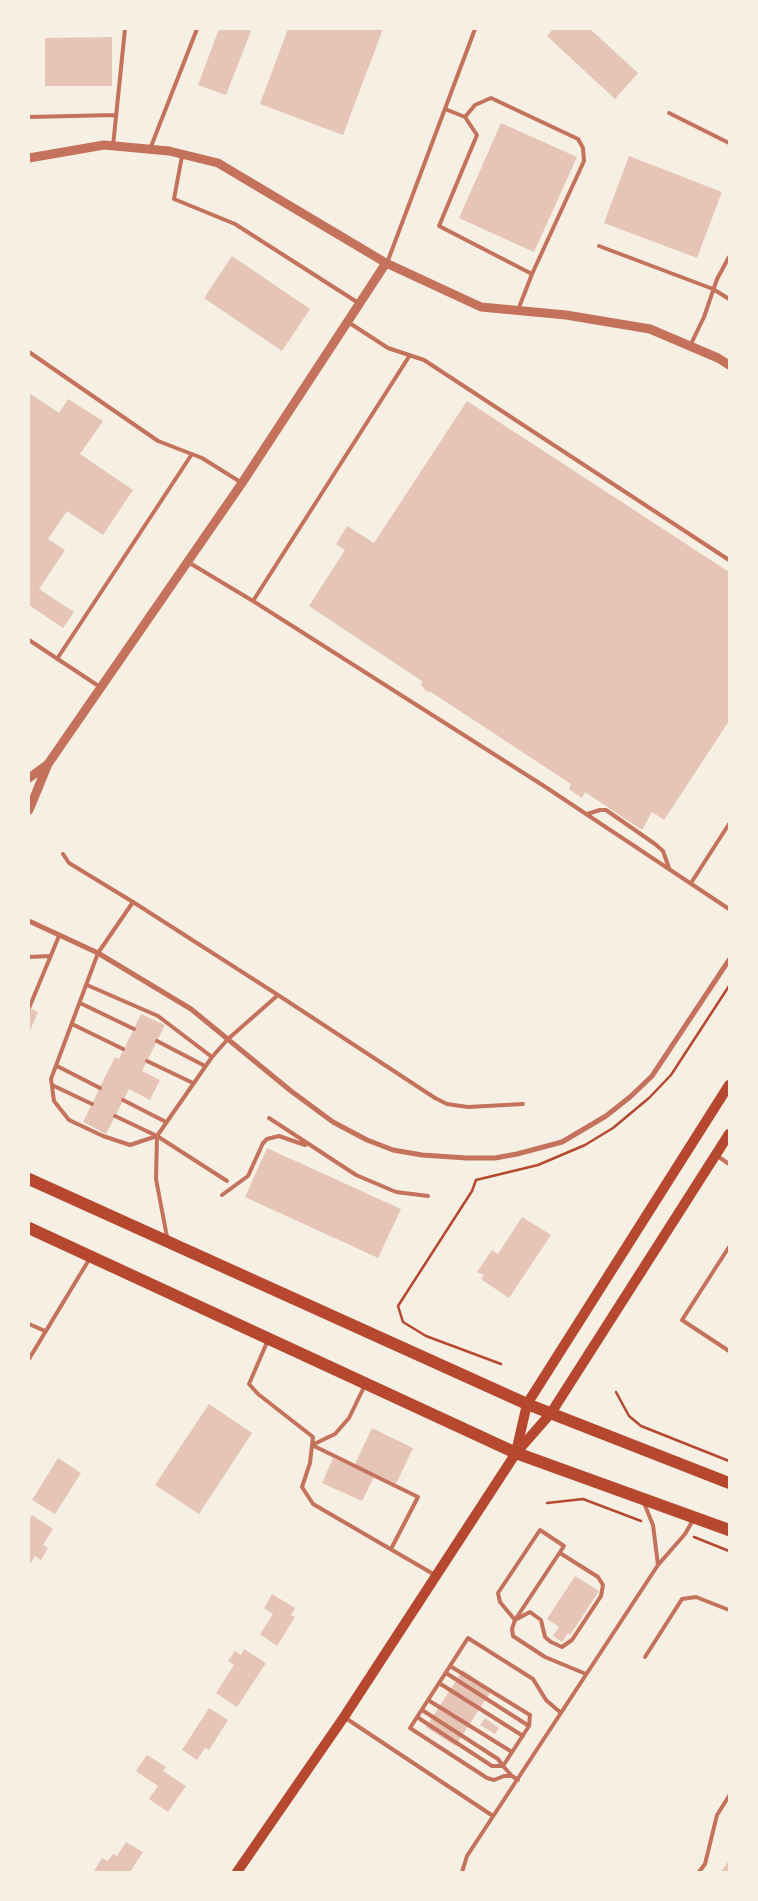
<!DOCTYPE html>
<html>
<head>
<meta charset="utf-8">
<style>
  body { margin:0 }
  #map { position:relative; width:758px; height:1901px; overflow:hidden; background:#f6efe4; font-family:"Fira Sans",sans-serif }
  canvas { display:block }
  .frame { position:absolute; inset:0; border:30px solid #f6efe4; pointer-events:none }
</style>
</head>
<body>
<div id="map">
<canvas width="758" height="1901"></canvas>
<div class="frame"></div>
</div>
<script>
const g = document.querySelector('canvas').getContext('2d');
g.lineJoin = 'round';
function paint(path, color) {
  g.fillStyle = color;
  g.fill(path, 'evenodd');
}
function poly(rows) {
  const path = new Path2D();
  for (const r of rows) {
    path.moveTo(r[0], r[1]);
    for (let i = 2; i < r.length; i += 2) path.lineTo(r[i], r[i + 1]);
  }
  return path;
}
function stroke(path, color, width, dash) {
  g.strokeStyle = color;
  g.lineWidth = width;
  g.lineCap = dash ? 'butt' : 'round';
  g.setLineDash(dash || []);
  g.stroke(path);
}
const building = poly([
  [219,29,246,29,251,31,226,95,198,85],
  [288,29,383,29,343,135,260,104],
  [553,29,590,29,638,73,615,99,547,36],
  [112,37,112,86,45,86,45,38],
  [501,123,577,157,534,252,459,218],
  [629,156,722,192,697,258,604,223],
  [232,256,310,309,282,351,204,298],
  [29,393,59,413,68,399,103,421,80,454,133,490,103,535,67,511,48,539,65,550,39,589,74,612,63,628,29,605],
  [467,401,729,572,729,721,664,820,652,812,642,830,585,792,582,798,569,789,571,784,431,692,426,691,421,685,422,681,309,606,345,550,336,544,347,526,374,543],
  [29,1008,38,1012,29,1033],
  [141,1014,165,1025,142,1071,160,1080,150,1100,129,1089,106,1134,83,1122,115,1057,119,1059],
  [267,1148,401,1209,378,1258,245,1197],
  [522,1217,551,1235,509,1298,481,1279,484,1275,477,1272,492,1250,498,1254],
  [209,1404,252,1433,199,1514,155,1485],
  [372,1428,413,1448,396,1484,355,1464],
  [58,1458,81,1473,55,1514,32,1500],
  [333,1458,374,1477,362,1501,322,1483],
  [32,1515,53,1529,43,1545,48,1548,41,1560,35,1556,29,1566,29,1520],
  [575,1576,599,1591,570,1635,568,1633,562,1642,553,1636,559,1627,547,1619],
  [272,1594,295,1608,291,1615,295,1617,277,1646,260,1634,273,1614,264,1608],
  [244,1649,266,1663,237,1707,216,1693,234,1665,228,1661,235,1651,241,1655],
  [463,1670,492,1690,455,1746,426,1727],
  [209,1708,228,1720,209,1750,205,1748,197,1760,182,1750],
  [485,1718,499,1728,495,1734,480,1725],
  [147,1755,166,1767,163,1771,186,1786,168,1812,149,1799,158,1786,136,1771],
  [126,1842,143,1852,130,1872,96,1872,94,1871,102,1858,108,1861,113,1854,117,1856],
  [729,1860,729,1872,721,1872]
]);
const path = poly([
  [501,1364,426,1336,403,1322,398,1306,472,1191,476,1180,538,1165,585,1145,613,1128,649,1098,671,1075,729,986],
  [616,1392,629,1416,641,1426,729,1461],
  [547,1503,583,1499,641,1521],
  [694,1537,729,1551]
]);
const service = poly([
  [445,109,465,117,477,135,439,226,532,274,518,310],
  [669,113,729,143],
  [29,117,115,115],
  [465,117,475,105,491,98,578,139,583,148,584,161,532,274],
  [113,146,125,29],
  [150,149,197,29],
  [182,156,174,199,235,224,360,304],
  [599,246,713,289,729,299],
  [387,263,475,29],
  [348,322,388,348,424,360,729,560],
  [690,346,704,317,717,279,729,257],
  [29,352,158,441,202,458,242,483],
  [188,562,253,601,544,786,729,909],
  [253,601,410,355],
  [29,640,100,687],
  [57,659,192,454],
  [587,814,600,810,606,810,655,844,663,851,669,868],
  [63,854,69,863,133,902],
  [691,883,729,824],
  [29,957,50,956],
  [87,985,158,1016,212,1057],
  [80,1003,134,1029],
  [29,1008,59,936],
  [72,1024,123,1049],
  [157,1041,205,1066],
  [147,1061,193,1083],
  [57,1066,100,1088],
  [52,1085,92,1104],
  [123,1100,166,1122],
  [115,1116,157,1136,227,1181],
  [269,1118,356,1175,396,1192,428,1196],
  [157,1136,130,1145,103,1136,69,1120,54,1101,51,1079,98,953,133,902,278,995],
  [716,1155,729,1164],
  [222,1195,248,1176,263,1143,267,1139,279,1136,305,1145],
  [167,1237,156,1179,157,1136,212,1057,228,1039,278,995,435,1098,447,1104,468,1107,523,1104],
  [729,1247,682,1320,729,1351],
  [29,1324,45,1331],
  [268,1340,249,1384,258,1394,313,1437,310,1463,302,1487,313,1504,435,1575],
  [29,1359,90,1258],
  [312,1445,418,1497,391,1549],
  [312,1445,335,1434,349,1418,365,1385],
  [644,1503,653,1525,658,1565],
  [517,1619,530,1612,541,1620,545,1637,551,1642,562,1647,572,1640,601,1596,603,1585,598,1577,560,1553],
  [515,1620,564,1546,540,1530,498,1593,500,1602,515,1620,512,1629,513,1636,545,1657,586,1674],
  [645,1657,682,1599,696,1597,729,1610],
  [450,1666,530,1715,529,1726,503,1766,512,1776],
  [446,1673,529,1726],
  [439,1683,523,1736],
  [428,1700,512,1752],
  [422,1710,498,1759,503,1766],
  [344,1717,493,1816],
  [417,1717,492,1766,503,1766],
  [518,1780,512,1776,504,1776,494,1780,487,1778,410,1728,468,1638,533,1679,546,1700,561,1713],
  [462,1872,467,1856,658,1565,685,1534,693,1520],
  [699,1872,705,1864,717,1815,729,1796]
]);
const minor = poly([
  [29,921,98,953,191,1009,291,1091,333,1122,367,1140,393,1150,422,1155,467,1158,495,1158,517,1154,562,1142,606,1116,630,1097,652,1076,729,960]
]);
const tertiary = poly([
  [29,158,104,145,169,151,218,163,386,263,481,307,566,315,650,329,718,358,729,365],
  [29,778,48,764],
  [29,810,48,764,242,483,386,263]
]);
const secondary = poly([
  [516,1452,527,1404,729,1085],
  [237,1872,344,1717,516,1453,551,1413,729,1134]
]);
const trunk = poly([
  [29,1179,527,1404,729,1483],
  [29,1228,516,1453,729,1530]
]);
paint(building, '#e6c5b7');
stroke(path, '#b5482f', 2.5);
stroke(service, '#c5725c', 4);
stroke(minor, '#c5725c', 5);
stroke(tertiary, '#c5725c', 9);
stroke(secondary, '#b5482f', 10);
stroke(trunk, '#b5482f', 12);
</script>
</body>
</html>
